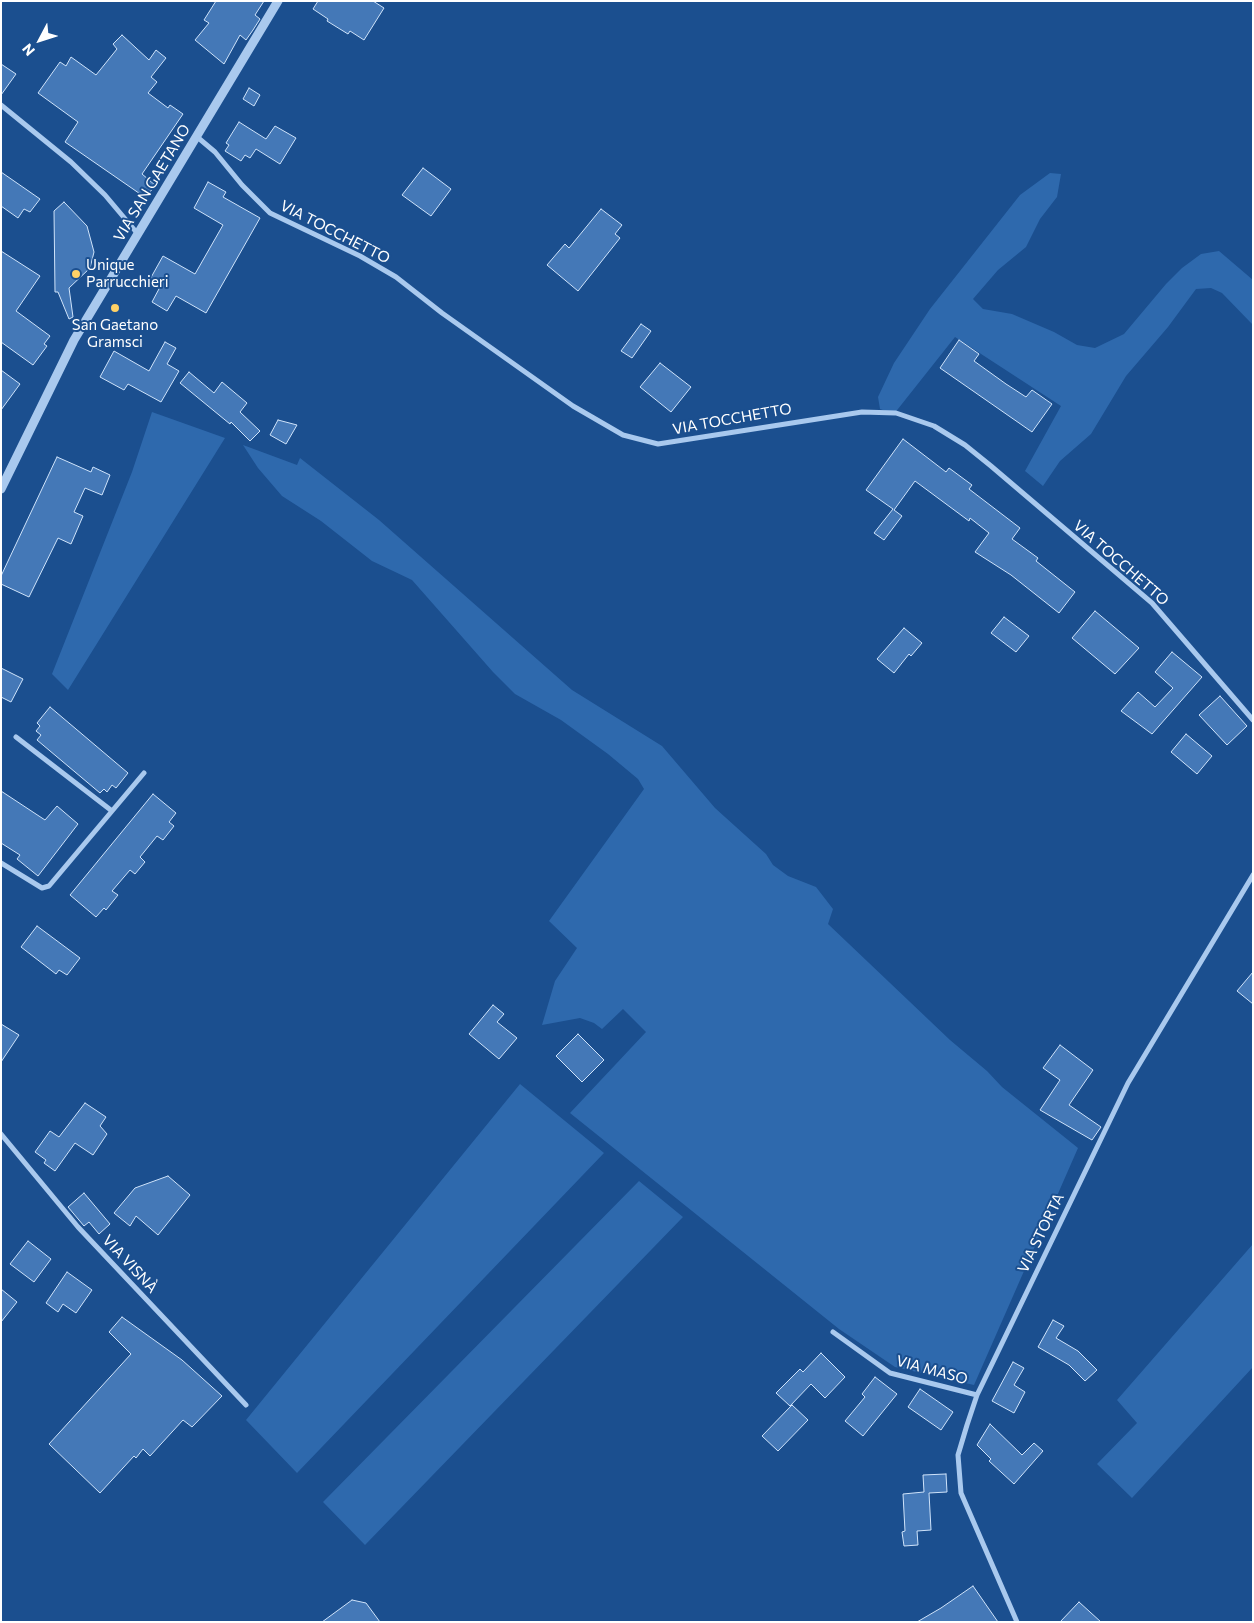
<!DOCTYPE html>
<html>
<head>
<meta charset="utf-8">
<style>
  body { margin:0 }
  #map { position:relative; width:1254px; height:1623px; overflow:hidden; background:#1b4f8f; font-family:Commissioner,sans-serif }
  canvas { display:block }
  .frame { position:absolute; inset:0; border:2px solid #fff; pointer-events:none }
  .north { position:absolute; left:15px; top:15px; width:50px; height:50px; -webkit-text-stroke:4px #1b4f8f; paint-order:stroke; rotate:230deg; font-size:14px; font-weight:700; line-height:20px; text-align:center; color:#fff }
  .north::after { content:''; display:block; margin:auto; width:18px; height:22px; background:#fff; clip-path:polygon(50% 0,100% 100%,50% 72%,0 100%) }
</style>
</head>
<body>
<div id="map">
<canvas width="1254" height="1623"></canvas>
<div class="frame"></div>
<div class="north">N</div>
</div>
<script>
const g = document.querySelector('canvas').getContext('2d');
g.lineJoin = 'round';
function paint(path, color) {
  g.fillStyle = color;
  g.fill(path, 'evenodd');
}
function poly(rows) {
  const path = new Path2D();
  for (const r of rows) {
    path.moveTo(r[0], r[1]);
    for (let i = 2; i < r.length; i += 2) path.lineTo(r[i], r[i + 1]);
  }
  return path;
}
function stroke(path, color, width, dash) {
  g.strokeStyle = color;
  g.lineWidth = width;
  g.lineCap = dash ? 'butt' : 'round';
  g.setLineDash(dash || []);
  g.stroke(path);
}
function drawText(font, color, halo, rows, align = 'center') {
  g.font = font + ' Commissioner,sans-serif';
  g.lineWidth = 4;
  g.setLineDash([]);
  g.textBaseline = 'middle';
  g.strokeStyle = halo;
  g.fillStyle = color;
  for (const [text, x, y, turn = 0] of rows) {
    g.save();
    g.translate(x, y);
    g.rotate((+turn || 0) * Math.PI / 180);
    g.textAlign = isNaN(turn) ? turn : align;
    if (halo) g.strokeText(text, 0, 0);
    g.fillText(text, 0, 0);
    g.restore();
  }
}
const green = poly([
  [1050,173,1061,174,1057,197,1040,219,1026,247,998,270,973,299,983,309,1012,314,1054,332,1077,345,1095,348,1124,334,1166,284,1182,268,1201,254,1219,251,1253,280,1253,325,1222,293,1211,288,1196,289,1168,327,1126,376,1091,434,1060,461,1043,486,1025,471,1061,406,955,337,894,414,880,409,878,397,894,363,930,309,1020,195],
  [152,412,225,438,68,690,52,674,132,472],
  [243,445,297,465,300,458,379,520,572,690,662,746,715,808,766,854,773,865,788,876,816,887,833,909,828,924,950,1040,987,1071,1002,1087,1078,1148,974,1385,895,1367,839,1329,570,1113,646,1032,623,1009,602,1029,594,1023,580,1018,542,1025,555,981,577,948,549,921,644,789,638,779,608,754,561,720,515,694,493,672,412,580,372,561,321,521,282,496,258,468],
  [520,1084,604,1153,297,1473,246,1420],
  [639,1181,683,1217,365,1545,323,1502],
  [1253,1244,1253,1367,1132,1498,1097,1464,1137,1423,1117,1400]
]);
const building = poly([
  [216,1,264,1,255,15,260,19,253,30,246,40,240,35,224,64,195,40,209,23,204,20,216,1],
  [318,1,373,1,384,8,364,40,350,31,348,34,327,21,328,19,313,9,318,1],
  [122,35,149,60,156,50,166,58,151,77,157,82,148,93,168,108,170,105,183,114,142,174,155,185,146,198,65,142,78,122,38,93,60,62,66,66,71,57,96,75,117,49,113,44,122,35],
  [1,64,16,74,1,95,1,64],
  [249,88,260,95,254,106,243,99,249,88],
  [239,122,266,139,275,126,296,138,280,164,256,149,250,158,245,155,241,161,225,151,229,145,226,143,239,122],
  [423,168,451,189,431,216,402,195,423,168],
  [1,172,40,199,30,212,24,209,18,218,1,206,1,172],
  [208,182,226,192,223,197,260,218,206,313,176,296,167,311,152,302,160,287,149,281,163,256,195,274,223,225,194,208,208,182],
  [64,202,87,226,94,252,90,268,69,288,73,317,69,319,58,292,55,292,54,211,64,202],
  [601,209,622,225,615,234,620,238,578,291,547,265,565,244,569,248,601,209],
  [1,251,40,276,16,311,50,336,44,344,47,346,33,365,1,342,1,251],
  [641,324,651,331,632,358,621,351,641,324],
  [959,340,979,354,974,361,1006,384,1026,397,1032,390,1052,404,1032,432,940,368,959,340],
  [165,342,176,348,167,364,179,371,161,402,128,384,124,390,100,377,114,351,149,371,165,342],
  [660,363,691,387,671,412,640,387,660,363],
  [1,370,20,384,1,410,1,370],
  [189,372,214,393,222,382,247,403,240,412,260,431,250,441,231,422,230,424,180,383,189,372],
  [278,420,297,425,286,444,270,435,278,420],
  [903,439,946,472,949,468,972,485,969,489,1020,528,1012,539,1038,558,1036,561,1075,592,1059,613,1011,575,975,552,989,533,970,518,969,521,915,481,894,510,902,516,884,540,874,533,893,509,866,490,903,439],
  [57,457,91,472,93,467,110,475,102,495,85,488,74,512,83,516,71,544,58,538,29,597,1,584,1,576,57,457],
  [1095,611,1139,648,1115,674,1072,638,1095,611],
  [1004,617,1029,636,1016,652,991,633,1004,617],
  [904,628,922,643,911,656,909,654,894,673,877,659,904,628],
  [1172,652,1202,677,1152,734,1121,711,1138,692,1155,707,1173,688,1155,672,1172,652],
  [1,668,23,679,11,702,1,697,1,668],
  [1220,696,1247,726,1227,745,1199,715,1220,696],
  [50,707,128,773,116,788,112,785,107,792,104,789,100,793,37,740,41,735,36,731,40,726,37,723,50,707],
  [1186,734,1212,756,1197,774,1171,752,1186,734],
  [1,791,45,820,57,806,78,824,38,876,17,859,20,855,1,843,1,791],
  [153,794,176,813,169,822,174,826,163,840,157,836,140,857,145,862,135,874,130,870,112,891,118,895,106,910,104,908,96,917,70,895,153,794],
  [37,926,80,958,67,975,59,970,56,974,21,947,37,926],
  [1253,972,1253,1004,1237,991,1253,972],
  [493,1005,504,1014,497,1022,517,1038,499,1059,469,1034,493,1005],
  [1,1024,19,1035,1,1062,1,1024],
  [578,1034,604,1060,582,1082,556,1056,578,1034],
  [1060,1045,1093,1070,1069,1105,1101,1127,1092,1140,1040,1110,1060,1080,1043,1068,1060,1045],
  [85,1103,106,1117,100,1126,107,1134,93,1155,75,1143,55,1171,44,1163,46,1160,35,1152,50,1131,59,1137,85,1103],
  [168,1176,190,1195,158,1235,136,1216,130,1226,114,1213,135,1188,168,1176],
  [84,1193,110,1224,99,1234,89,1222,84,1226,68,1207,84,1193],
  [28,1241,51,1259,34,1282,10,1264,28,1241],
  [67,1272,92,1290,76,1313,63,1304,58,1312,46,1303,67,1272],
  [1,1289,17,1302,1,1322,1,1289],
  [122,1317,182,1360,222,1396,192,1427,183,1420,150,1456,143,1449,136,1458,134,1456,100,1493,49,1444,131,1354,109,1332,122,1317],
  [1053,1320,1064,1326,1056,1338,1078,1351,1097,1370,1085,1381,1069,1365,1038,1347,1053,1320],
  [821,1353,845,1377,825,1398,811,1384,790,1406,776,1393,800,1369,803,1372,821,1353],
  [1013,1362,1024,1368,1014,1385,1025,1392,1014,1413,992,1401,1013,1362],
  [875,1377,897,1394,863,1436,845,1421,865,1397,862,1394,875,1377],
  [920,1389,953,1412,941,1430,908,1407,920,1389],
  [792,1405,808,1420,778,1451,762,1436,792,1405],
  [990,1424,1022,1455,1034,1443,1043,1451,1014,1484,989,1461,991,1459,977,1445,990,1424],
  [946,1474,947,1492,929,1493,931,1530,917,1531,918,1545,904,1546,902,1532,905,1531,903,1494,924,1492,923,1475,946,1474],
  [973,1586,998,1622,917,1622,941,1608,973,1586],
  [352,1600,366,1603,380,1622,322,1622,352,1600],
  [1079,1602,1101,1622,1060,1622,1079,1602]
]);
const minor = poly([
  [1,105,71,162,105,195,137,233],
  [196,136,215,152,242,185,270,213,360,256,396,277,442,313,573,406,623,435,658,444,862,412,896,413,934,426,965,445,991,466,1152,603,1253,720],
  [16,737,112,811],
  [1,863,42,888,49,886,144,773],
  [1,1134,78,1227,246,1405],
  [833,1332,890,1373,977,1395],
  [1017,1622,961,1493,958,1455,967,1425,977,1395,1128,1083,1253,875]
]);
const tertiary = poly([
  [1,489,74,340,278,1]
]);
const markers = [
  [76,274,5,"#ffd166"],
  [115,308,5,"#ffd166"]
];
const streetNames = [
  ["VIA SAN GAETANO",152,183,-59],
  ["VIA TOCCHETTO",335,232,27],
  ["VIA TOCCHETTO",732,419,-10],
  ["VIA TOCCHETTO",1121,563,41],
  ["VIA STORTA",1041,1233,-64],
  ["VIA VISNÀ",130,1264,47],
  ["VIA MASO",932,1370,15]
];
const poiNames = [
  ["Unique",86,265],
  ["Parrucchieri",86,282],
  ["San Gaetano",115,325,"center"],
  ["Gramsci",115,342,"center"]
];
paint(green, '#2e69ad');
paint(building, '#4478b7');
stroke(building, '#cfe3fa', 1);
stroke(minor, '#a9c9ee', 5);
stroke(tertiary, '#a9c9ee', 9);
for (const [x, y, r, color] of markers) {
  const dot = new Path2D();
  dot.arc(x, y, r, 0, 2 * Math.PI);
  g.fillStyle = color;
  g.fill(dot);
  stroke(dot, '#1b4f8f', 2);
}
drawText('15px', '#fff', '#1b4f8f', streetNames);
drawText('15px', '#fff', '#1b4f8f', poiNames, 'left');
</script>
</body>
</html>
